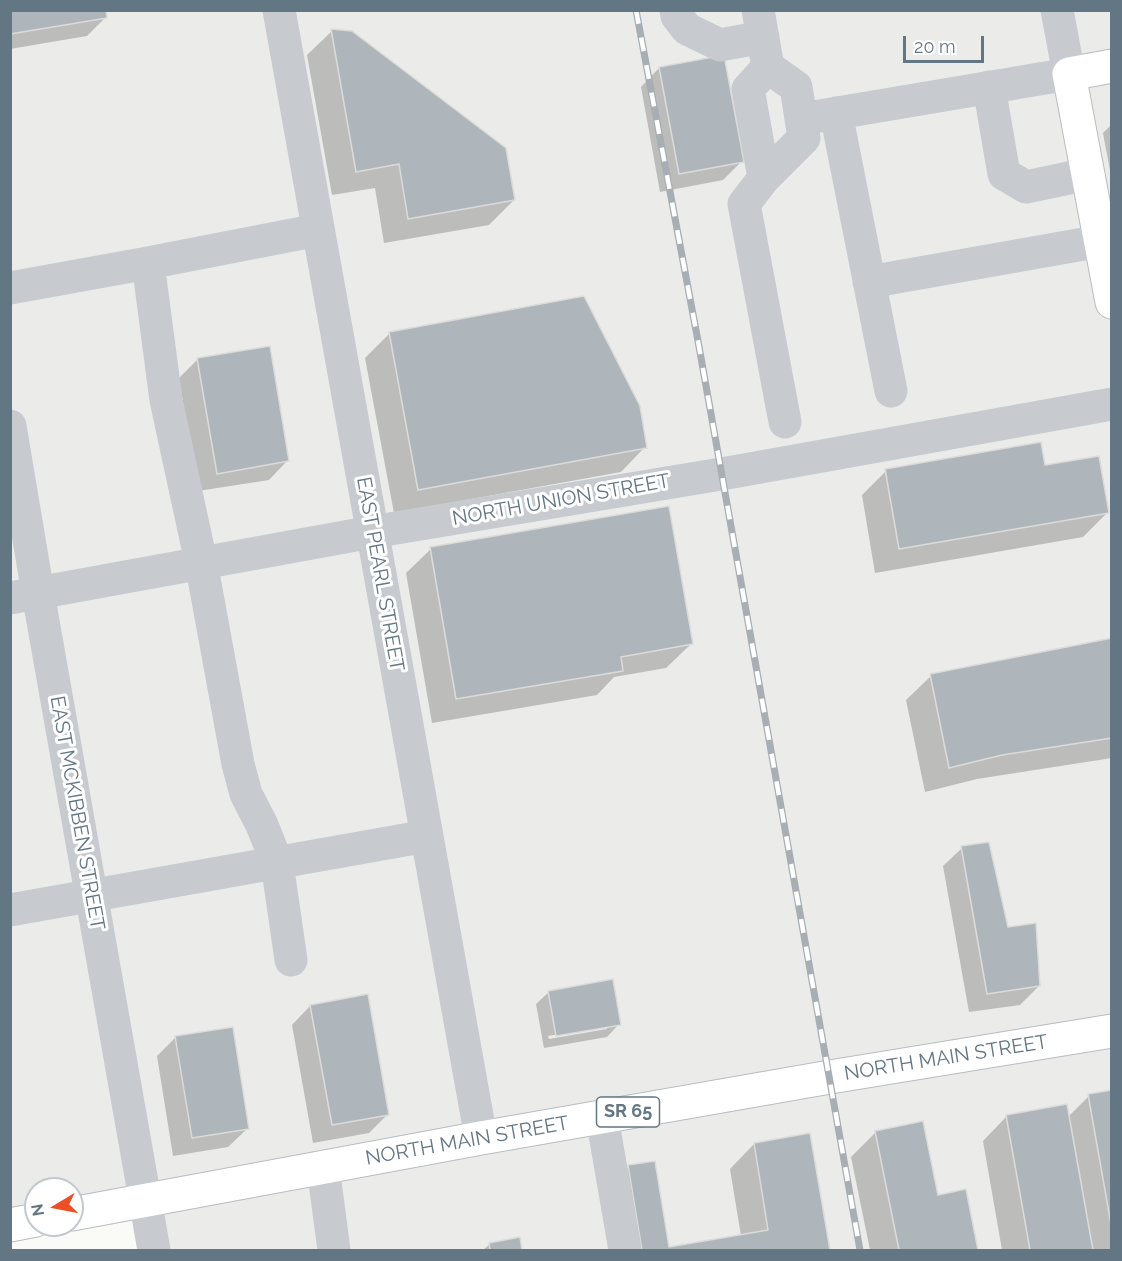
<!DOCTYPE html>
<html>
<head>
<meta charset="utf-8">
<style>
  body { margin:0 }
  #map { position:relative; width:1122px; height:1261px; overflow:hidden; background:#fafaf7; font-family:Raleway,sans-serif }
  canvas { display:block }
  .frame { position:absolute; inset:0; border:12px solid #637684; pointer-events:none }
  .north { position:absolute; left:24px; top:1177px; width:60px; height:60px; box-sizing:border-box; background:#fff; border:2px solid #c1c8ce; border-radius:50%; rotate:260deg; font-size:16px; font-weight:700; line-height:24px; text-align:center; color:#637684 }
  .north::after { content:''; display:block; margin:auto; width:21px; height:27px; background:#ec4e25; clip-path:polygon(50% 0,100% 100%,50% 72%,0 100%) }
  .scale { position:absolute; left:903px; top:36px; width:81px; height:27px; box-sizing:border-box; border:3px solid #637684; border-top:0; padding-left:8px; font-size:18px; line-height:21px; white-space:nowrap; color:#637684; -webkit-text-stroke:4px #fff; paint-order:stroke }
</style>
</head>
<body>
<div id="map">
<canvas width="1122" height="1261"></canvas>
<div class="frame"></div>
<div class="north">N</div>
<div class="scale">20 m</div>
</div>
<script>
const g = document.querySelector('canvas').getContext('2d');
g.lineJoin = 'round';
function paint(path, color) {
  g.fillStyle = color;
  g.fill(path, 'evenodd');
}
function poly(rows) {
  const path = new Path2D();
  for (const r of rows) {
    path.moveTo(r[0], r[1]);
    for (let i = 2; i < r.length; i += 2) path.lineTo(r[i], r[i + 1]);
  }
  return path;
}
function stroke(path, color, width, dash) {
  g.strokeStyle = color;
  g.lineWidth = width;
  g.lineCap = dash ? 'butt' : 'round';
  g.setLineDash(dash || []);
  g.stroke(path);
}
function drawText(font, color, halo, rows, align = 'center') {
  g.font = font + ' Raleway,sans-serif';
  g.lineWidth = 6;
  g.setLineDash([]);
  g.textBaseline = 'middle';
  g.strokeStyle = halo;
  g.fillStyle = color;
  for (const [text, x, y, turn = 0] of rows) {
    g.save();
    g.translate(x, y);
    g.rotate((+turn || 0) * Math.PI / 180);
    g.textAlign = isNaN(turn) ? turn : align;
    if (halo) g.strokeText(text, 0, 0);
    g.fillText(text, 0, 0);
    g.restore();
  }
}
const built = poly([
  [11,11,1111,11,1111,1250,154,1250,146,1200,72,1214,72,1189,36,1189,36,1220,11,1225]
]);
const shadow = poly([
  [10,10,106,17,87,36,10,49],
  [332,31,514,200,489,225,384,243,375,188,332,195,307,55],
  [659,68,742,161,723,180,660,192,641,87],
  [1112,124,1112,181,1103,133],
  [390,333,645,447,621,472,394,513,365,358],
  [198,359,287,461,269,480,198,491,179,378],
  [1044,467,1107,513,1083,537,875,573,862,495,886,471],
  [431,549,691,644,666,668,614,677,597,695,432,723,406,573],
  [1112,640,1112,758,977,779,925,792,906,700,931,676],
  [962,848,1039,986,1020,1005,969,1012,943,866],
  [549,992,619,1024,607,1037,544,1048,536,1004],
  [607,1025,607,1029,549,1039,548,1036],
  [310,1006,388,1114,369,1133,313,1143,292,1025],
  [176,1037,247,1129,228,1147,173,1156,157,1056],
  [1112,1092,1112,1250,1002,1250,983,1141,1007,1116,1068,1117,1089,1096],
  [876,1132,937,1197,965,1191,977,1250,870,1250,851,1157],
  [809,1135,828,1250,614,1250,604,1191,629,1167,668,1249,741,1236,730,1169,754,1144],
  [519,1239,521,1250,483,1250,490,1244]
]);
const building = poly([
  [10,10,106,10,107,18,10,34,10,10],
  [331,29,352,31,506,148,515,200,408,219,399,164,356,172,331,29],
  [724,55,744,162,679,174,659,67,724,55],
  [584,296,640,406,647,448,418,490,389,332,584,296],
  [270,346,289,461,217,474,197,358,270,346],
  [1041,442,1045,465,1099,456,1109,513,899,549,885,469,1041,442],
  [669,506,693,644,621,657,623,671,456,699,430,547,669,506],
  [1112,638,1112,738,1002,755,949,768,930,674,1112,638],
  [989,842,1008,927,1036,923,1040,986,987,994,961,846,989,842],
  [613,979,621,1025,556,1036,548,991,613,979],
  [368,994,389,1115,332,1125,310,1005,368,994],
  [233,1027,249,1129,192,1138,175,1036,233,1027],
  [1112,1090,1112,1230,1088,1094,1112,1090],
  [1067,1104,1093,1250,1030,1250,1006,1115,1067,1104],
  [923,1121,938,1195,966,1189,978,1250,899,1250,875,1131,923,1121],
  [810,1133,830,1250,642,1250,628,1165,655,1161,669,1247,768,1230,754,1143,810,1133],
  [520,1237,522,1250,490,1250,489,1243,520,1237]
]);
const minor = poly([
  [279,10,481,1138],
  [676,10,677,16,687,29,720,45,763,37],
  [758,10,768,67,796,87,804,138,764,178,744,204,785,422],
  [989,87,1004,174,1026,187,1088,174],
  [836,113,891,391],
  [802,119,1069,74,1057,10],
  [764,178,748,89,768,67],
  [869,282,1112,239],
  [10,288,148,263],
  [10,426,38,593,154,1250],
  [10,598,372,532,733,472,1112,404],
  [10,910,427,836],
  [291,960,277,863,262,825,246,794,238,764,201,562,166,400,148,263,318,230],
  [602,1117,625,1250],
  [323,1167,334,1250]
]);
const major = poly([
  [1112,66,1069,74,1112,302],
  [72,1214,481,1138,830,1077,1112,1031],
  [10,1225,36,1220]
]);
const rail = poly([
  [636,10,698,341,860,1250]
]);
const shields = [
  [628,1112,63]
];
const shieldNames = [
  ["SR 65",628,1112]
];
const streetNames = [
  ["NORTH UNION STREET",561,500,-10],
  ["EAST PEARL STREET",380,574,80],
  ["EAST MCKIBBEN STREET",77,813,80],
  ["NORTH MAIN STREET",946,1058,-9],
  ["NORTH MAIN STREET",467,1141,-10]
];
paint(built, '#ebebea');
paint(shadow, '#0003');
paint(building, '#aeb6bc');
stroke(building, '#dbdbd9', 1.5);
stroke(major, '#b8bdc1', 35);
stroke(minor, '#c7cbcf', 33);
stroke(major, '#fff', 33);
stroke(rail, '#a7aeb4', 7);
stroke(rail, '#fff', 4.5, [14]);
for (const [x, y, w] of shields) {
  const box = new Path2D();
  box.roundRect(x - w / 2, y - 15, w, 30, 4.5);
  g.fillStyle = '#fff';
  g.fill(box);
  stroke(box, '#637684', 1.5);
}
drawText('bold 18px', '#637684', null, shieldNames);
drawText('20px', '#637684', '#fff', streetNames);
</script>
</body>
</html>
